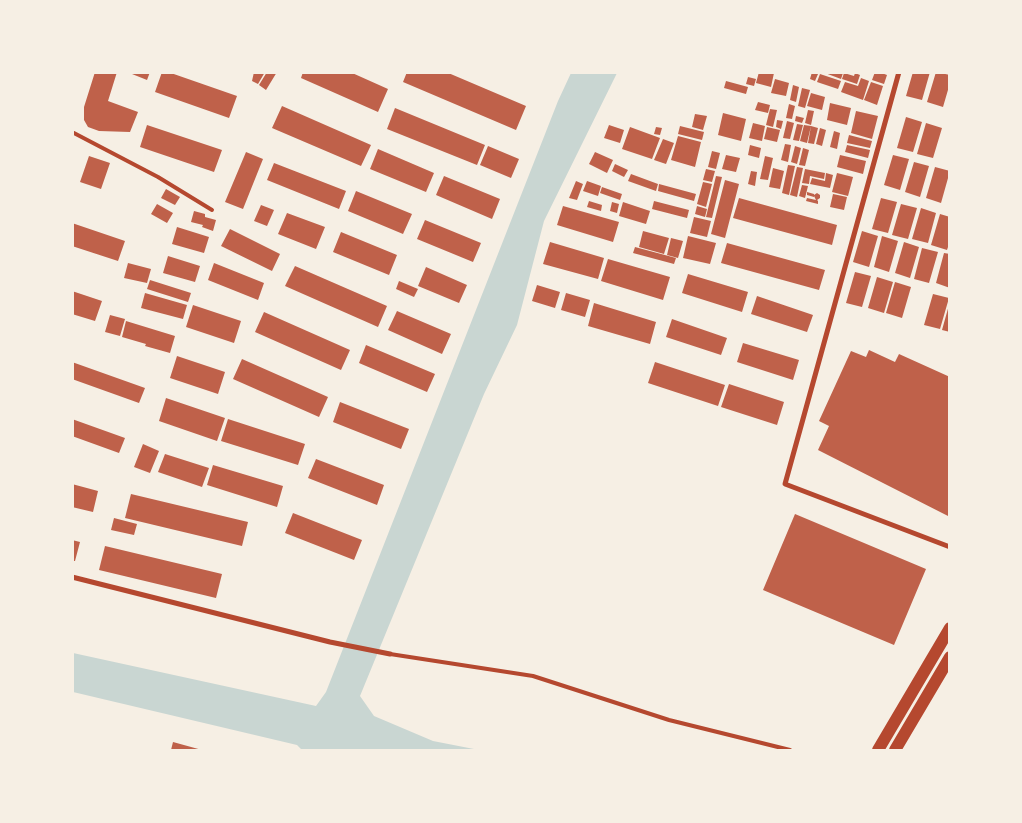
<!DOCTYPE html>
<html>
<head>
<meta charset="utf-8">
<style>
  body { margin:0 }
  #map { position:relative; width:1022px; height:823px; overflow:hidden; background:#f6efe4; font-family:Quicksand,sans-serif }
  canvas { display:block }
  .frame { position:absolute; inset:0; border:74px solid #f6efe4; pointer-events:none }
</style>
</head>
<body>
<div id="map">
<canvas width="1022" height="823"></canvas>
<div class="frame"></div>
</div>
<script>
const g = document.querySelector('canvas').getContext('2d');
g.lineJoin = 'round';
function paint(path, color) {
  g.fillStyle = color;
  g.fill(path, 'evenodd');
}
function poly(rows) {
  const path = new Path2D();
  for (const r of rows) {
    path.moveTo(r[0], r[1]);
    for (let i = 2; i < r.length; i += 2) path.lineTo(r[i], r[i + 1]);
  }
  return path;
}
function stroke(path, color, width, dash) {
  g.strokeStyle = color;
  g.lineWidth = width;
  g.lineCap = dash ? 'butt' : 'round';
  g.setLineDash(dash || []);
  g.stroke(path);
}
const water = poly([
  [571,73,617,73,544,221,517,325,484,394,360,696,374,716,433,741,479,750,302,750,297,745,73,692,73,653,316,706,326,692,558,101]
]);
const building = poly([
  [95,72,117,72,108,101,138,112,130,132,99,131,88,127,84,120,84,107],
  [127,72,150,72,147,80],
  [162,72,168,72,237,96,229,118,155,92],
  [254,72,265,72,258,84,252,81],
  [267,72,277,72,266,90,259,85],
  [303,72,350,72,388,89,378,112,301,78],
  [407,72,446,72,526,106,516,130,403,82],
  [759,72,774,73,771,87,756,83],
  [812,72,818,74,815,81,810,79],
  [840,72,843,73,841,79,825,73],
  [875,72,879,72,887,75,884,84,872,80],
  [913,72,930,72,922,100,906,96],
  [936,72,950,75,950,83,943,107,927,102],
  [844,73,854,76,855,73,860,75,857,84,842,79],
  [820,74,841,81,838,89,817,82],
  [748,77,756,79,754,86,746,84],
  [861,78,869,81,863,100,841,92,845,82,858,86],
  [775,79,789,83,786,96,771,93],
  [726,81,748,87,746,94,724,88],
  [871,82,883,86,877,105,864,100],
  [793,85,799,87,796,102,790,100],
  [802,88,810,90,805,108,798,106],
  [811,93,825,97,822,110,807,106],
  [758,102,770,105,768,113,755,110],
  [830,103,851,108,847,125,827,120],
  [789,104,795,106,792,119,786,118],
  [282,106,371,145,361,166,272,128],
  [395,108,485,145,477,165,387,129],
  [770,109,777,110,773,127,766,125],
  [808,110,814,111,811,125,805,123],
  [856,111,878,116,872,139,851,133],
  [723,113,746,119,741,141,718,135],
  [695,114,707,116,703,130,692,127],
  [796,116,804,118,802,123,795,121],
  [906,117,922,122,913,152,897,148],
  [777,120,783,121,781,129,776,127],
  [787,121,794,123,790,139,783,138],
  [753,123,765,126,762,141,749,138],
  [926,123,942,128,933,158,917,154],
  [797,124,803,125,799,141,793,140],
  [147,125,222,150,214,172,140,147],
  [609,125,624,130,620,143,604,138],
  [804,125,811,126,807,143,800,141],
  [680,126,704,132,702,140,678,134],
  [811,126,818,128,814,144,808,143],
  [630,127,660,138,652,159,622,149],
  [656,127,662,128,660,135,654,134],
  [767,127,780,130,777,142,764,139],
  [820,128,826,130,822,146,816,144],
  [834,131,840,133,837,149,830,147],
  [849,135,872,141,870,148,847,143],
  [678,136,701,142,695,167,671,160],
  [663,139,674,143,666,164,654,160],
  [785,144,791,145,788,162,781,160],
  [750,145,761,148,759,158,748,155],
  [847,145,870,150,868,158,845,152],
  [488,146,519,159,511,178,480,165],
  [795,146,801,148,797,164,791,162],
  [803,148,809,150,805,166,799,165],
  [378,149,434,173,426,192,370,169],
  [712,151,720,153,716,169,708,167],
  [246,152,263,159,243,209,225,202],
  [595,152,613,160,607,173,589,164],
  [726,155,740,158,736,172,722,169],
  [840,155,866,161,863,174,837,167],
  [893,155,909,159,900,190,884,185],
  [89,156,110,163,101,189,80,182],
  [765,156,773,158,768,180,760,179],
  [914,162,929,166,920,197,905,192],
  [274,163,346,191,339,209,267,180],
  [615,164,628,170,624,177,612,171],
  [788,165,795,166,789,195,782,193],
  [797,167,803,168,797,197,790,195],
  [935,167,950,171,941,203,926,198],
  [773,168,784,171,780,189,769,187],
  [706,169,715,171,712,182,703,180],
  [805,169,825,173,824,179,810,176,809,184,802,183],
  [751,171,757,172,755,186,748,184],
  [826,173,833,175,830,188,810,184,812,178,825,181],
  [837,173,853,177,848,196,832,192],
  [631,174,658,184,656,191,628,181],
  [444,176,500,199,492,219,436,195],
  [716,176,722,177,712,218,706,217],
  [725,180,739,184,725,238,711,234],
  [576,181,583,184,577,200,569,198],
  [587,181,601,186,598,196,583,191],
  [703,182,712,184,706,207,697,204],
  [659,184,696,194,694,201,658,191],
  [802,185,808,186,805,198,799,196],
  [602,187,622,194,620,200,600,193],
  [166,189,180,197,175,205,161,198],
  [356,191,412,214,403,234,348,211],
  [807,192,814,194,814,195,817,193,820,195,820,198,817,200,818,201,818,204,806,201,807,198,816,200,814,196,814,197,807,195],
  [833,194,847,197,844,210,830,207],
  [739,198,837,225,832,245,733,218],
  [881,198,897,202,888,233,872,229],
  [589,201,602,205,601,211,587,207],
  [654,201,689,210,687,218,652,209],
  [612,202,619,204,617,213,610,211],
  [623,202,650,211,646,224,619,216],
  [157,204,173,213,167,223,151,214],
  [901,204,917,208,908,239,892,235],
  [261,205,274,210,267,226,254,221],
  [563,206,619,222,613,242,557,225],
  [697,206,707,209,705,217,695,214],
  [921,208,936,213,928,243,912,239],
  [194,211,205,214,205,217,216,220,213,231,202,227,203,225,191,222],
  [287,213,325,227,316,249,278,234],
  [940,214,950,217,950,241,947,250,931,245],
  [694,217,711,221,707,237,690,233],
  [425,220,481,243,473,262,417,239],
  [72,223,125,241,118,261,72,246],
  [177,227,209,237,204,253,172,244],
  [230,229,280,254,272,271,221,246],
  [643,231,669,238,664,254,639,247],
  [862,231,878,236,869,267,853,262],
  [341,232,397,255,389,275,333,252],
  [688,236,716,243,710,264,683,258],
  [882,236,898,241,889,272,874,267],
  [671,238,683,241,678,258,667,255],
  [550,242,604,258,598,279,543,264],
  [904,242,919,247,910,278,895,273],
  [727,243,825,270,819,290,721,263],
  [635,247,676,258,674,264,633,253],
  [922,248,938,252,929,283,914,279],
  [944,253,950,254,950,288,936,283],
  [168,256,200,266,195,282,163,273],
  [608,259,670,277,663,300,601,281],
  [128,263,151,269,147,283,124,278],
  [214,263,264,283,258,300,208,280],
  [295,266,387,306,378,327,285,286],
  [426,267,467,285,459,303,418,286],
  [855,272,871,276,862,307,846,303],
  [688,274,748,292,742,312,682,293],
  [877,277,893,282,884,313,868,308],
  [150,280,191,293,188,302,147,289],
  [399,281,418,289,414,297,396,289],
  [895,282,911,287,902,318,886,313],
  [537,285,560,292,555,308,532,301],
  [72,291,102,301,95,321,72,314],
  [145,293,187,305,183,319,141,308],
  [566,293,590,300,585,317,561,310],
  [933,294,949,298,940,329,924,325],
  [757,296,813,315,807,332,751,314],
  [594,303,656,322,650,344,588,326],
  [193,305,241,321,234,343,186,327],
  [949,305,950,305,950,332,942,330],
  [397,311,451,334,442,354,388,330],
  [264,312,350,350,341,370,255,332],
  [110,315,125,319,120,336,105,332],
  [672,319,727,338,721,355,666,337],
  [126,321,175,336,170,353,145,346,146,344,122,337],
  [743,343,799,360,793,380,737,362],
  [366,345,435,374,427,392,359,363],
  [869,350,895,362,899,354,950,377,950,517,818,450,829,426,819,421,851,351,866,357],
  [177,356,225,372,218,394,170,378],
  [242,359,328,397,319,417,233,379],
  [72,362,145,388,139,403,72,379],
  [655,362,725,385,718,406,648,383],
  [729,384,784,402,777,425,721,407],
  [166,398,225,418,217,441,159,421],
  [340,402,409,429,401,449,333,422],
  [72,419,125,438,119,453,72,436],
  [228,419,305,444,298,465,221,441],
  [143,444,159,451,150,473,134,467],
  [165,454,209,468,202,487,158,472],
  [316,459,384,485,377,505,308,478],
  [213,465,283,486,277,507,207,485],
  [72,484,98,491,93,512,72,507],
  [131,494,248,522,242,546,125,518],
  [293,513,362,540,354,560,285,533],
  [795,514,926,569,894,645,763,590],
  [114,518,137,524,134,535,111,530],
  [72,540,80,542,75,561,72,561],
  [105,546,222,574,216,598,99,570],
  [173,742,202,750,171,750]
]);
const service = poly([
  [72,132,158,177,212,210],
  [390,654,533,676,669,720,790,750]
]);
const minor = poly([
  [899,72,785,484,950,547],
  [72,577,330,642,390,654]
]);
const primary = poly([
  [878,750,950,628],
  [895,750,950,657]
]);
paint(water, '#c9d6d2');
paint(building, '#bf614a');
stroke(service, '#b5482f', 4);
stroke(minor, '#b5482f', 5);
stroke(primary, '#b5482f', 12);
</script>
</body>
</html>
